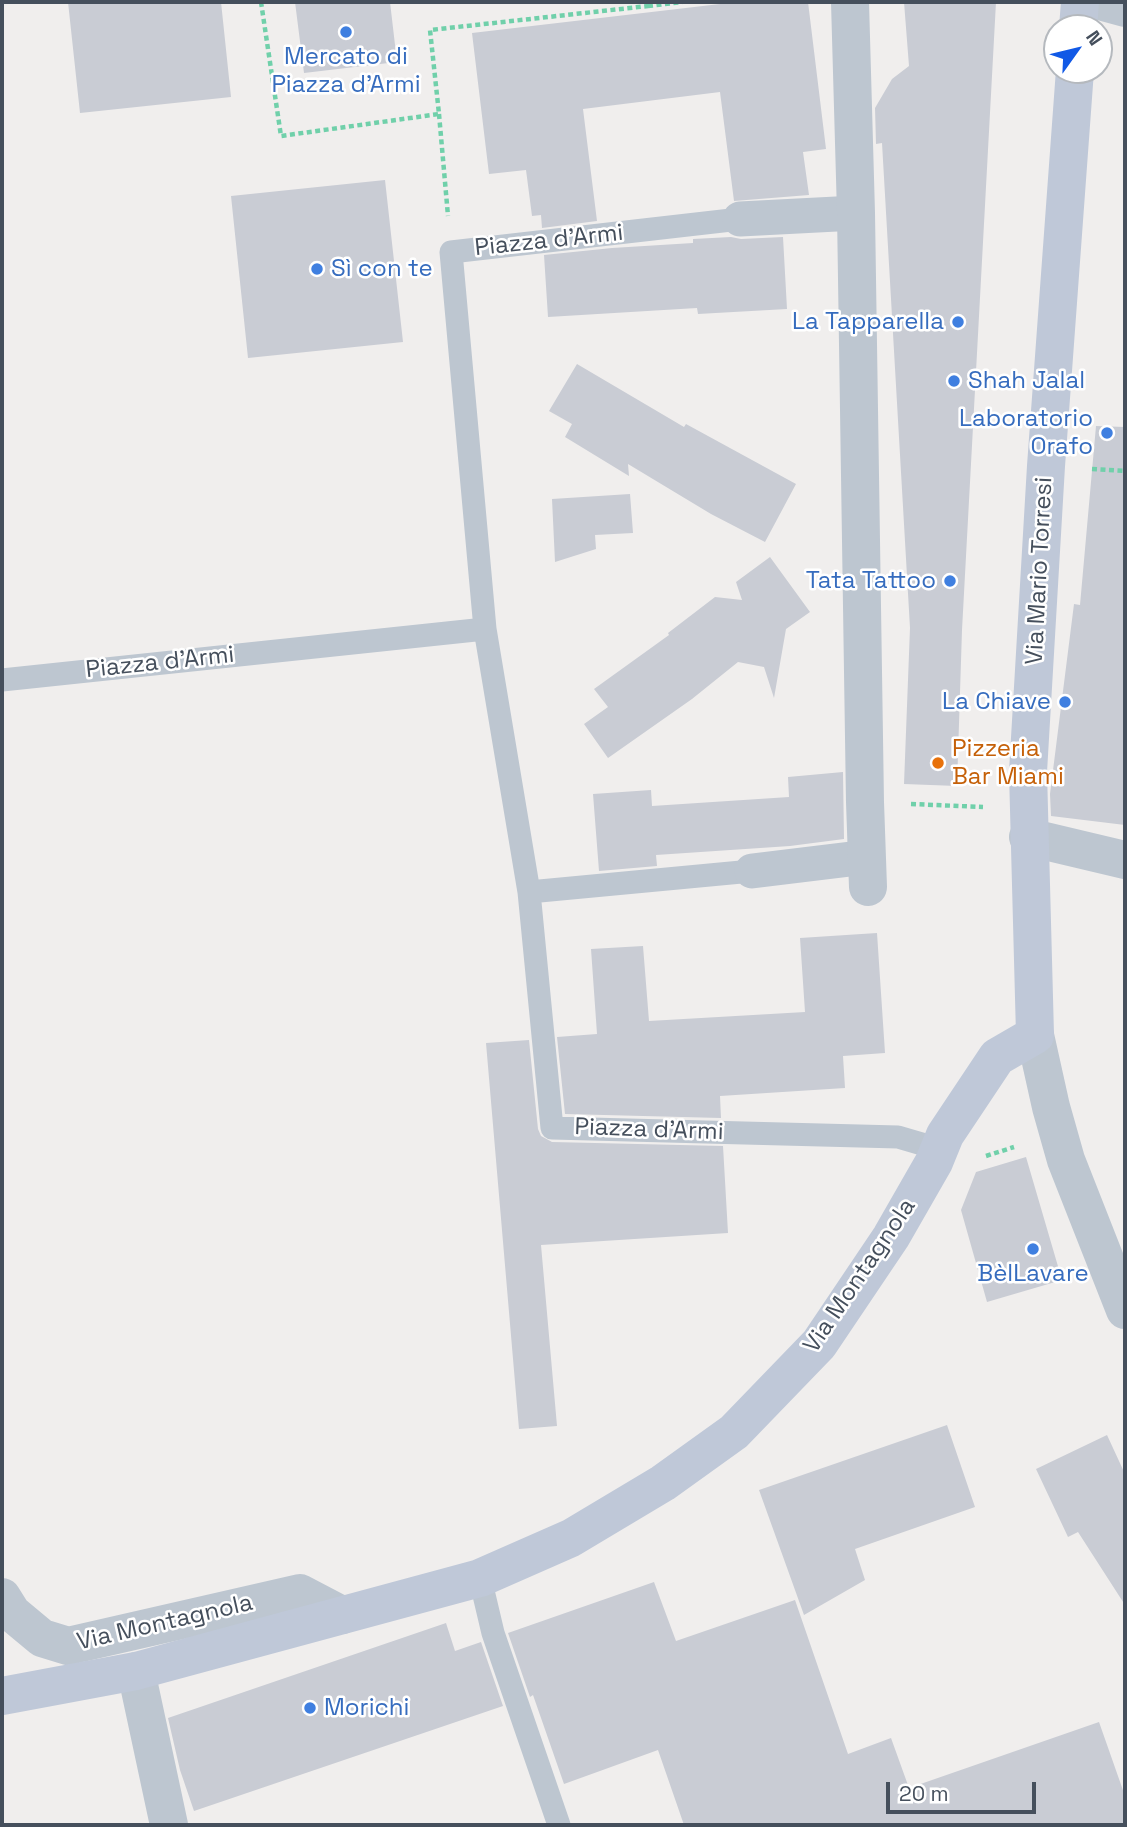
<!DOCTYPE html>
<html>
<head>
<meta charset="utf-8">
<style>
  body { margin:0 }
  #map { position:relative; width:1127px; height:1827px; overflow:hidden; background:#f0eeed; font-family:"Space Grotesk",sans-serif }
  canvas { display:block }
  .frame { position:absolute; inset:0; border:4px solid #454f5c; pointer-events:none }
  .north { position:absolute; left:1043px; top:14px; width:70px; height:70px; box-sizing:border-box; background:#fff; border:2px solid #b5b9be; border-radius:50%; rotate:56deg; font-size:19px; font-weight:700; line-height:28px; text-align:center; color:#454f5c }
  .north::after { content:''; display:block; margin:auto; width:24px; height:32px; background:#1159e6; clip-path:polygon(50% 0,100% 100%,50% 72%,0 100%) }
  .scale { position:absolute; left:886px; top:1782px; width:150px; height:32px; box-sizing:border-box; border:4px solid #454f5c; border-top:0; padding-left:9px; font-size:21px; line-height:24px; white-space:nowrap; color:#454f5c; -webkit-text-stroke:5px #fff; paint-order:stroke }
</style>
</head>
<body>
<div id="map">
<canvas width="1127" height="1827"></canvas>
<div class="frame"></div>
<div class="north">N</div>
<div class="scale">20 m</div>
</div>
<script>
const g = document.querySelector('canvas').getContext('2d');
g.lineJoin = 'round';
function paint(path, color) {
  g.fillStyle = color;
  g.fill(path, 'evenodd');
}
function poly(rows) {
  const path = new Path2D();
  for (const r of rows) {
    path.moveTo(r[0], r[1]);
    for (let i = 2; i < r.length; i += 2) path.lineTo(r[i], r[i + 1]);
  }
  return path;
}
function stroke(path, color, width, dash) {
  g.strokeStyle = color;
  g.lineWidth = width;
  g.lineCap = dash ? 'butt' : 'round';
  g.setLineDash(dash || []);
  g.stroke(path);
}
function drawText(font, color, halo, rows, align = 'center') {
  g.font = font + ' "Space Grotesk",sans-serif';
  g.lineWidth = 5;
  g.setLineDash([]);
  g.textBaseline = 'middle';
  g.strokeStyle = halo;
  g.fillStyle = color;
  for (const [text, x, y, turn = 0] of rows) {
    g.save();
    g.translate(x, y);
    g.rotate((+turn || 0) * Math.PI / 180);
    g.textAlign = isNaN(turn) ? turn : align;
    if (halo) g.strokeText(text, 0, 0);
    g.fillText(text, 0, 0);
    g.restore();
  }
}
const building = poly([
  [68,2,221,2,231,97,80,113],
  [295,2,390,2,397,62,304,73],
  [737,2,808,2,826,149,803,152,809,195,734,201,720,92,583,109,597,221,542,228,541,215,532,216,526,170,489,174,472,33],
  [904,2,996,2,962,630,957,786,904,784,910,628,882,143,876,144,875,108,892,79,909,66],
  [385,180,403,342,248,358,231,196],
  [731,237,741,239,783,237,787,309,698,314,697,308,548,317,544,255,612,248,693,243,693,239],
  [577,364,684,427,686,424,796,484,765,542,711,514,628,464,629,476,565,437,572,424,549,411],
  [1096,426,1125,427,1125,825,1051,816,1050,794,1074,604,1080,605],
  [630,494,633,533,595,535,596,549,555,562,552,499],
  [770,557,810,612,786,629,774,698,764,667,738,662,692,699,608,758,584,724,608,707,594,689,669,635,668,633,715,597,742,600,736,582],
  [843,772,844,839,790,846,656,855,657,866,599,871,593,794,651,790,652,806,789,797,788,777],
  [877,933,885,1053,843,1056,845,1088,720,1096,721,1118,565,1114,557,1037,597,1034,591,949,643,946,649,1021,805,1012,800,938],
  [529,1040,538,1129,541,1136,552,1142,723,1146,728,1233,541,1245,557,1426,519,1429,486,1043],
  [1026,1157,1062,1280,987,1302,961,1210,976,1172],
  [947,1425,975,1507,855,1549,865,1580,804,1615,759,1490],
  [1107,1435,1125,1474,1125,1605,1078,1532,1068,1537,1036,1469],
  [654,1582,676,1641,795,1600,848,1754,891,1738,909,1788,1099,1722,1125,1796,1125,1825,684,1825,658,1750,564,1784,533,1695,530,1697,508,1633],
  [446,1623,455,1651,481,1642,503,1706,194,1811,180,1770,168,1718]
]);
const path = poly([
  [261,2,281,136,439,114,430,30,648,6,648,2],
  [648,6,682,2],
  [439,114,448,216],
  [1092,469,1125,471],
  [911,804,983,807],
  [986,1156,1014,1147]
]);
const service = poly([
  [740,219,451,252,485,629,529,892,752,871],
  [2,680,485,629],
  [529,892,552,1128,898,1137,939,1149],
  [480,1578,493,1633,559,1825]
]);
const pedestrian = poly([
  [740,219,856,213],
  [752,871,867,857]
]);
const minor = poly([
  [850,2,856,213,865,802,868,887],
  [1103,2,1125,8],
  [136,1671,169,1825]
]);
const tertiary = poly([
  [1028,837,1125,860],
  [1035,1035,1051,1107,1066,1160,1125,1310],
  [2,1597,12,1613,42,1638,68,1646,300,1593,342,1615]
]);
const secondary = poly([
  [1078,28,1080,2],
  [2,1696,136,1671,480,1578,571,1538,663,1483,734,1432,819,1344,891,1237,934,1162,945,1135,997,1057,1035,1035,1028,772,1046,466,1075,70]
]);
const markers = [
  [346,32,7,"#3f7fe0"],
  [317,269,7,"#3f7fe0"],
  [958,322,7,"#3f7fe0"],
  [954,381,7,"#3f7fe0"],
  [1107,433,7,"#3f7fe0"],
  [950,581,7,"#3f7fe0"],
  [1065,702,7,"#3f7fe0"],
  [938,763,7,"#e8710a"],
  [1033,1249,7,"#3f7fe0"],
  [310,1708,7,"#3f7fe0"]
];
const shopNames = [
  ["Mercato di",346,57,"center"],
  ["Piazza d'Armi",346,85,"center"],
  ["Sì con te",331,269,"left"],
  ["La Tapparella",944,322],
  ["Shah Jalal",968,381,"left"],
  ["Laboratorio",1093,419],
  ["Orafo",1093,447],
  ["Tata Tattoo",936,581],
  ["La Chiave",1051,702],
  ["BèlLavare",1033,1274,"center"],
  ["Morichi",324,1708,"left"]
];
const streetNames = [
  ["Piazza d'Armi",549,241,-6],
  ["Via Mario Torresi",1040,571,-87],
  ["Piazza d'Armi",160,663,-6],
  ["Piazza d'Armi",649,1130,2],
  ["Via Montagnola",860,1276,-56],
  ["Via Montagnola",165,1623,-13]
];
const foodNames = [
  ["Pizzeria",952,749],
  ["Bar Miami",952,777]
];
paint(building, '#c9ccd4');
stroke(path, '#70d0aa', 4.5, [5, 3.5]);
stroke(service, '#bdc6d0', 23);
stroke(pedestrian, '#bdc6d0', 35);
stroke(minor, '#bdc6d0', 38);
stroke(tertiary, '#bdc6d0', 38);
stroke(secondary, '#bfc8d8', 38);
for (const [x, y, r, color] of markers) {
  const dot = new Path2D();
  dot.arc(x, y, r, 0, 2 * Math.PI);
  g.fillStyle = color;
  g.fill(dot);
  stroke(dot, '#fff', 2.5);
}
drawText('24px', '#366cbe', '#fff', shopNames, 'right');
drawText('24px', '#454f5c', '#fff', streetNames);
drawText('24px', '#c56008', '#fff', foodNames, 'left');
</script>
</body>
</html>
